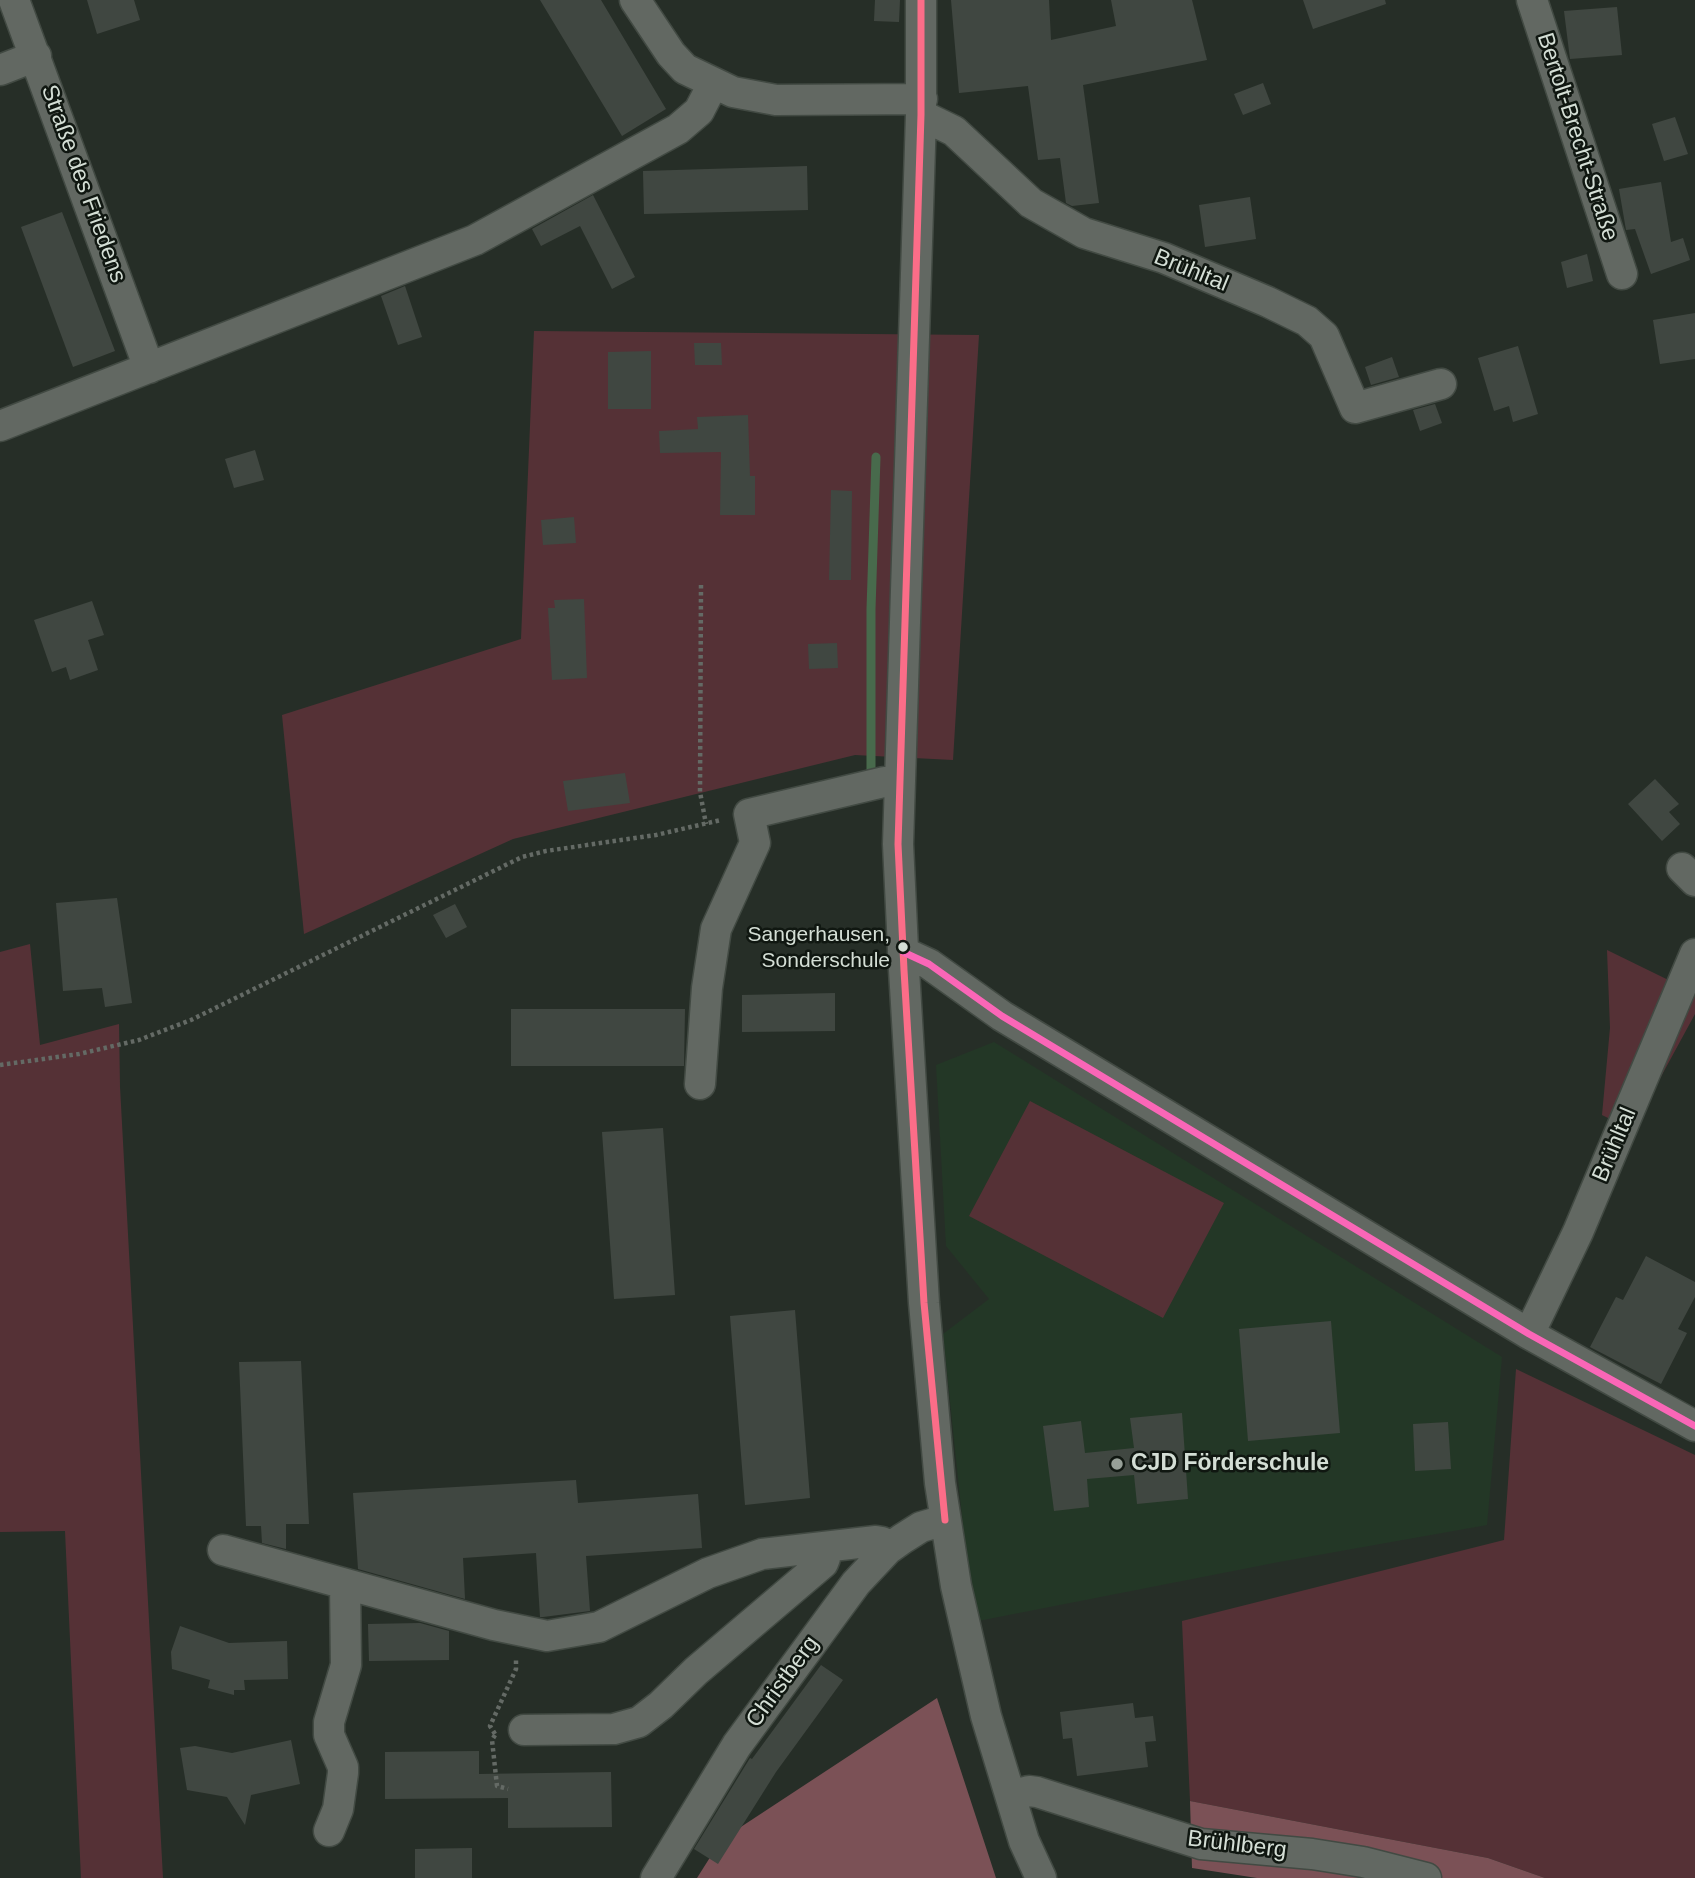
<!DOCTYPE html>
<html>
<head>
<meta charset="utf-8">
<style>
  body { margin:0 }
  canvas { display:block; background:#262e27 }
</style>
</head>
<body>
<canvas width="1695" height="1878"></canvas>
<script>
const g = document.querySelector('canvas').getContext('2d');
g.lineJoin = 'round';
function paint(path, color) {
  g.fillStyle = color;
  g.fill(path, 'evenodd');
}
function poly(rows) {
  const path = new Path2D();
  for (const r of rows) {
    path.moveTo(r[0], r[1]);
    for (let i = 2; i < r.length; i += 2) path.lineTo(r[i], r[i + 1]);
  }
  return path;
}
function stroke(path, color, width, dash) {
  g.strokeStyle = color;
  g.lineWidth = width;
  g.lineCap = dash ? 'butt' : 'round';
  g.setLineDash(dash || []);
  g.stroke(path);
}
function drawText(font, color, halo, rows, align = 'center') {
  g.font = font + ' Helvetica,sans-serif';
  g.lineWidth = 5;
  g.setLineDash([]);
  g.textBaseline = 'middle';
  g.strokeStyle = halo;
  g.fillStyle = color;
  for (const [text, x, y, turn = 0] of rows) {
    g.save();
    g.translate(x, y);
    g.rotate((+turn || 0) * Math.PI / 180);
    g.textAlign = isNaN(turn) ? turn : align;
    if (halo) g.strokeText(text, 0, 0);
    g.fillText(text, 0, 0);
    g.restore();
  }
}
const built = poly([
  [994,1042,1502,1357,1487,1525,1279,1562,973,1622,943,1334,989,1299,946,1246,936,1065]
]);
const green = poly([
  [534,331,979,335,953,760,855,755,513,839,304,934,282,715,521,639],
  [30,944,40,1045,119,1024,120,1087,163,1878,81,1878,65,1531,0,1532,0,952],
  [1607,950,1695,993,1695,1014,1632,1130,1602,1115,1610,1028],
  [1030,1101,1224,1203,1163,1318,969,1216],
  [1516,1369,1695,1455,1695,1878,1545,1878,1488,1858,1190,1801,1182,1621,1504,1540]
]);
const forest = poly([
  [937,1698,996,1878,697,1878,721,1840],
  [1190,1801,1488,1858,1545,1878,1257,1878,1192,1868]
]);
const stream = poly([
  [871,769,871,609,876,457]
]);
const building = poly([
  [87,0,134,0,140,20,97,34],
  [540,0,601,0,666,109,622,136],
  [875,0,900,0,899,22,874,21],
  [951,0,1049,0,1051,40,1116,26,1111,0,1192,0,1207,60,1083,85,1099,203,1072,206,1066,203,1060,158,1038,160,1028,86,959,93],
  [1303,0,1385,0,1386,4,1313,29],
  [1617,7,1622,55,1570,59,1564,11],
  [1263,83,1271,104,1243,115,1234,94],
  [1675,117,1688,154,1664,161,1652,124],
  [807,166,808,210,644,214,643,171],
  [1661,182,1671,242,1683,238,1690,260,1651,274,1635,229,1626,230,1619,189],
  [593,195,635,277,612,289,580,226,541,246,532,229],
  [1250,197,1256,239,1205,247,1199,205],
  [62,212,115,351,73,367,21,227],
  [1587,254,1593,281,1567,288,1561,262],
  [405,286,422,337,398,345,381,296],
  [1695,313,1695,359,1660,364,1653,320],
  [694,343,721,343,722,365,695,365],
  [1518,346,1538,414,1513,422,1509,406,1494,411,1478,358],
  [651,351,651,409,608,409,608,352],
  [1392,357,1399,377,1371,385,1365,367],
  [1435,404,1442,423,1420,431,1413,410],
  [748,415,750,476,755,476,755,515,720,515,721,452,660,453,659,431,698,429,697,417],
  [255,450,264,480,234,488,225,459],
  [831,490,852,491,851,580,829,580],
  [574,517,576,543,543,545,541,520],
  [584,599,587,678,552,680,548,608,555,608,554,600],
  [92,601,104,635,88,640,98,670,70,680,66,667,52,672,34,620],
  [837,643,838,668,809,669,808,644],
  [625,773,630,803,568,811,563,781],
  [1655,779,1679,804,1669,812,1680,824,1662,841,1628,804],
  [117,898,132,1003,105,1007,102,988,63,991,56,903],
  [455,904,467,927,446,938,433,915],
  [835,993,835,1031,742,1032,742,995],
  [511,1009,685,1009,684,1066,511,1066],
  [663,1128,675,1295,614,1299,602,1132],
  [1646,1256,1695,1282,1695,1297,1678,1329,1687,1333,1661,1384,1590,1347,1616,1297,1623,1300],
  [795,1310,810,1498,745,1505,730,1316],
  [1331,1321,1340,1433,1248,1441,1239,1329],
  [301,1361,309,1524,286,1524,286,1549,262,1543,261,1526,246,1526,239,1362],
  [1182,1413,1188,1499,1137,1504,1134,1475,1087,1479,1089,1507,1054,1511,1043,1426,1081,1421,1085,1453,1134,1448,1130,1418],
  [1448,1422,1451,1469,1415,1471,1413,1424],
  [576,1480,578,1503,698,1494,702,1548,586,1556,590,1611,543,1617,540,1617,536,1553,463,1558,465,1599,358,1569,353,1493],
  [420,1623,449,1631,449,1660,369,1661,368,1624],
  [180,1626,229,1643,287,1641,288,1679,244,1680,245,1690,234,1690,234,1695,208,1688,210,1680,172,1669,171,1652],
  [821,1665,843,1680,776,1772,718,1864,694,1849,750,1758,752,1759],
  [1133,1703,1135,1718,1153,1716,1156,1741,1145,1742,1148,1767,1077,1776,1072,1738,1063,1739,1060,1712],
  [291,1740,300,1784,251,1795,245,1825,227,1797,187,1790,180,1748,195,1746,232,1753],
  [479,1751,479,1774,611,1772,612,1827,508,1828,508,1798,385,1799,385,1752],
  [472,1848,472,1878,415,1878,415,1849]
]);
const path = poly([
  [701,585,700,792,706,824],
  [0,1065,79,1054,139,1040,191,1020,522,857,546,851,656,835,721,820],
  [495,1734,490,1726,516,1669,516,1659],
  [495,1735,492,1740,497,1786,508,1789]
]);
const minor = poly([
  [14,0,149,368],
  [635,0,671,54,685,69,733,92,776,100,922,99],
  [921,0,921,115,898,844,904,970,924,1303,940,1483,956,1586,986,1716,1024,1841,1041,1878],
  [1532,0,1622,274],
  [0,70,36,56],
  [921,115,954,131,1031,203,1084,233,1164,258,1268,302,1307,321,1324,336,1355,408,1441,384],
  [0,426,475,240,678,129,699,111,713,84],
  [1682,868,1695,881],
  [903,952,929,964,1002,1016,1529,1334,1695,1426],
  [700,1084,707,988,716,929,755,843,749,814,884,782,899,783],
  [1529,1334,1578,1232,1695,954],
  [223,1550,494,1625,547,1636,599,1627,708,1573,762,1554,876,1541,882,1542,888,1549],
  [524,1730,614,1729,639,1722,661,1705,696,1671,823,1563,825,1558,824,1547],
  [1011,1796,1029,1791,1037,1792,1201,1844,1312,1854,1363,1862,1426,1878],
  [329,1831,338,1809,343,1773,343,1767,329,1735,329,1722,346,1665,345,1584],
  [656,1878,737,1745,856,1583,888,1549,902,1539,921,1527,945,1520]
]);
const bus1 = poly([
  [921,0,921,115,898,844,904,970,924,1303,945,1520]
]);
const bus2 = poly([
  [903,952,929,964,1002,1016,1529,1334,1695,1426]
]);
const markers = [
  [903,947,6,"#d4ded5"],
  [1117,1464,7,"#97a098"]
];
const busNames = [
  ["Sangerhausen,",890,935],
  ["Sonderschule",890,961]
];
const streetNames = [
  ["Bertolt-Brecht-Straße",1577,137,72],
  ["Straße des Friedens",83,184,70],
  ["Brühltal",1191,271,22],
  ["Brühltal",1615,1145,-67],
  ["Christberg",783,1682,-54],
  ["Brühlberg",1237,1845,7]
];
const poiNames = [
  ["CJD Förderschule",1131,1464]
];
paint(built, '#233726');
paint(green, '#553136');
paint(forest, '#7b5156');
stroke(stream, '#486a4c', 9);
paint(building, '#404741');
stroke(minor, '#424a43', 33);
stroke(path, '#646a65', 4.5, [3.5, 3.5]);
stroke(minor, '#626862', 30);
stroke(bus1, '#fb6d88', 7);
stroke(bus2, '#fa66b7', 7);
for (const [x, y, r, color] of markers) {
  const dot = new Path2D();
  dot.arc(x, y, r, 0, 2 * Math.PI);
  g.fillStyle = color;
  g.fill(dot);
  stroke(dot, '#101711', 2.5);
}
drawText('21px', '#d4ded5', '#101711', busNames, 'right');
drawText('23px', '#d4ded5', '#101711', streetNames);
drawText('bold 23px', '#d4ded5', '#101711', poiNames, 'left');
</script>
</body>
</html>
